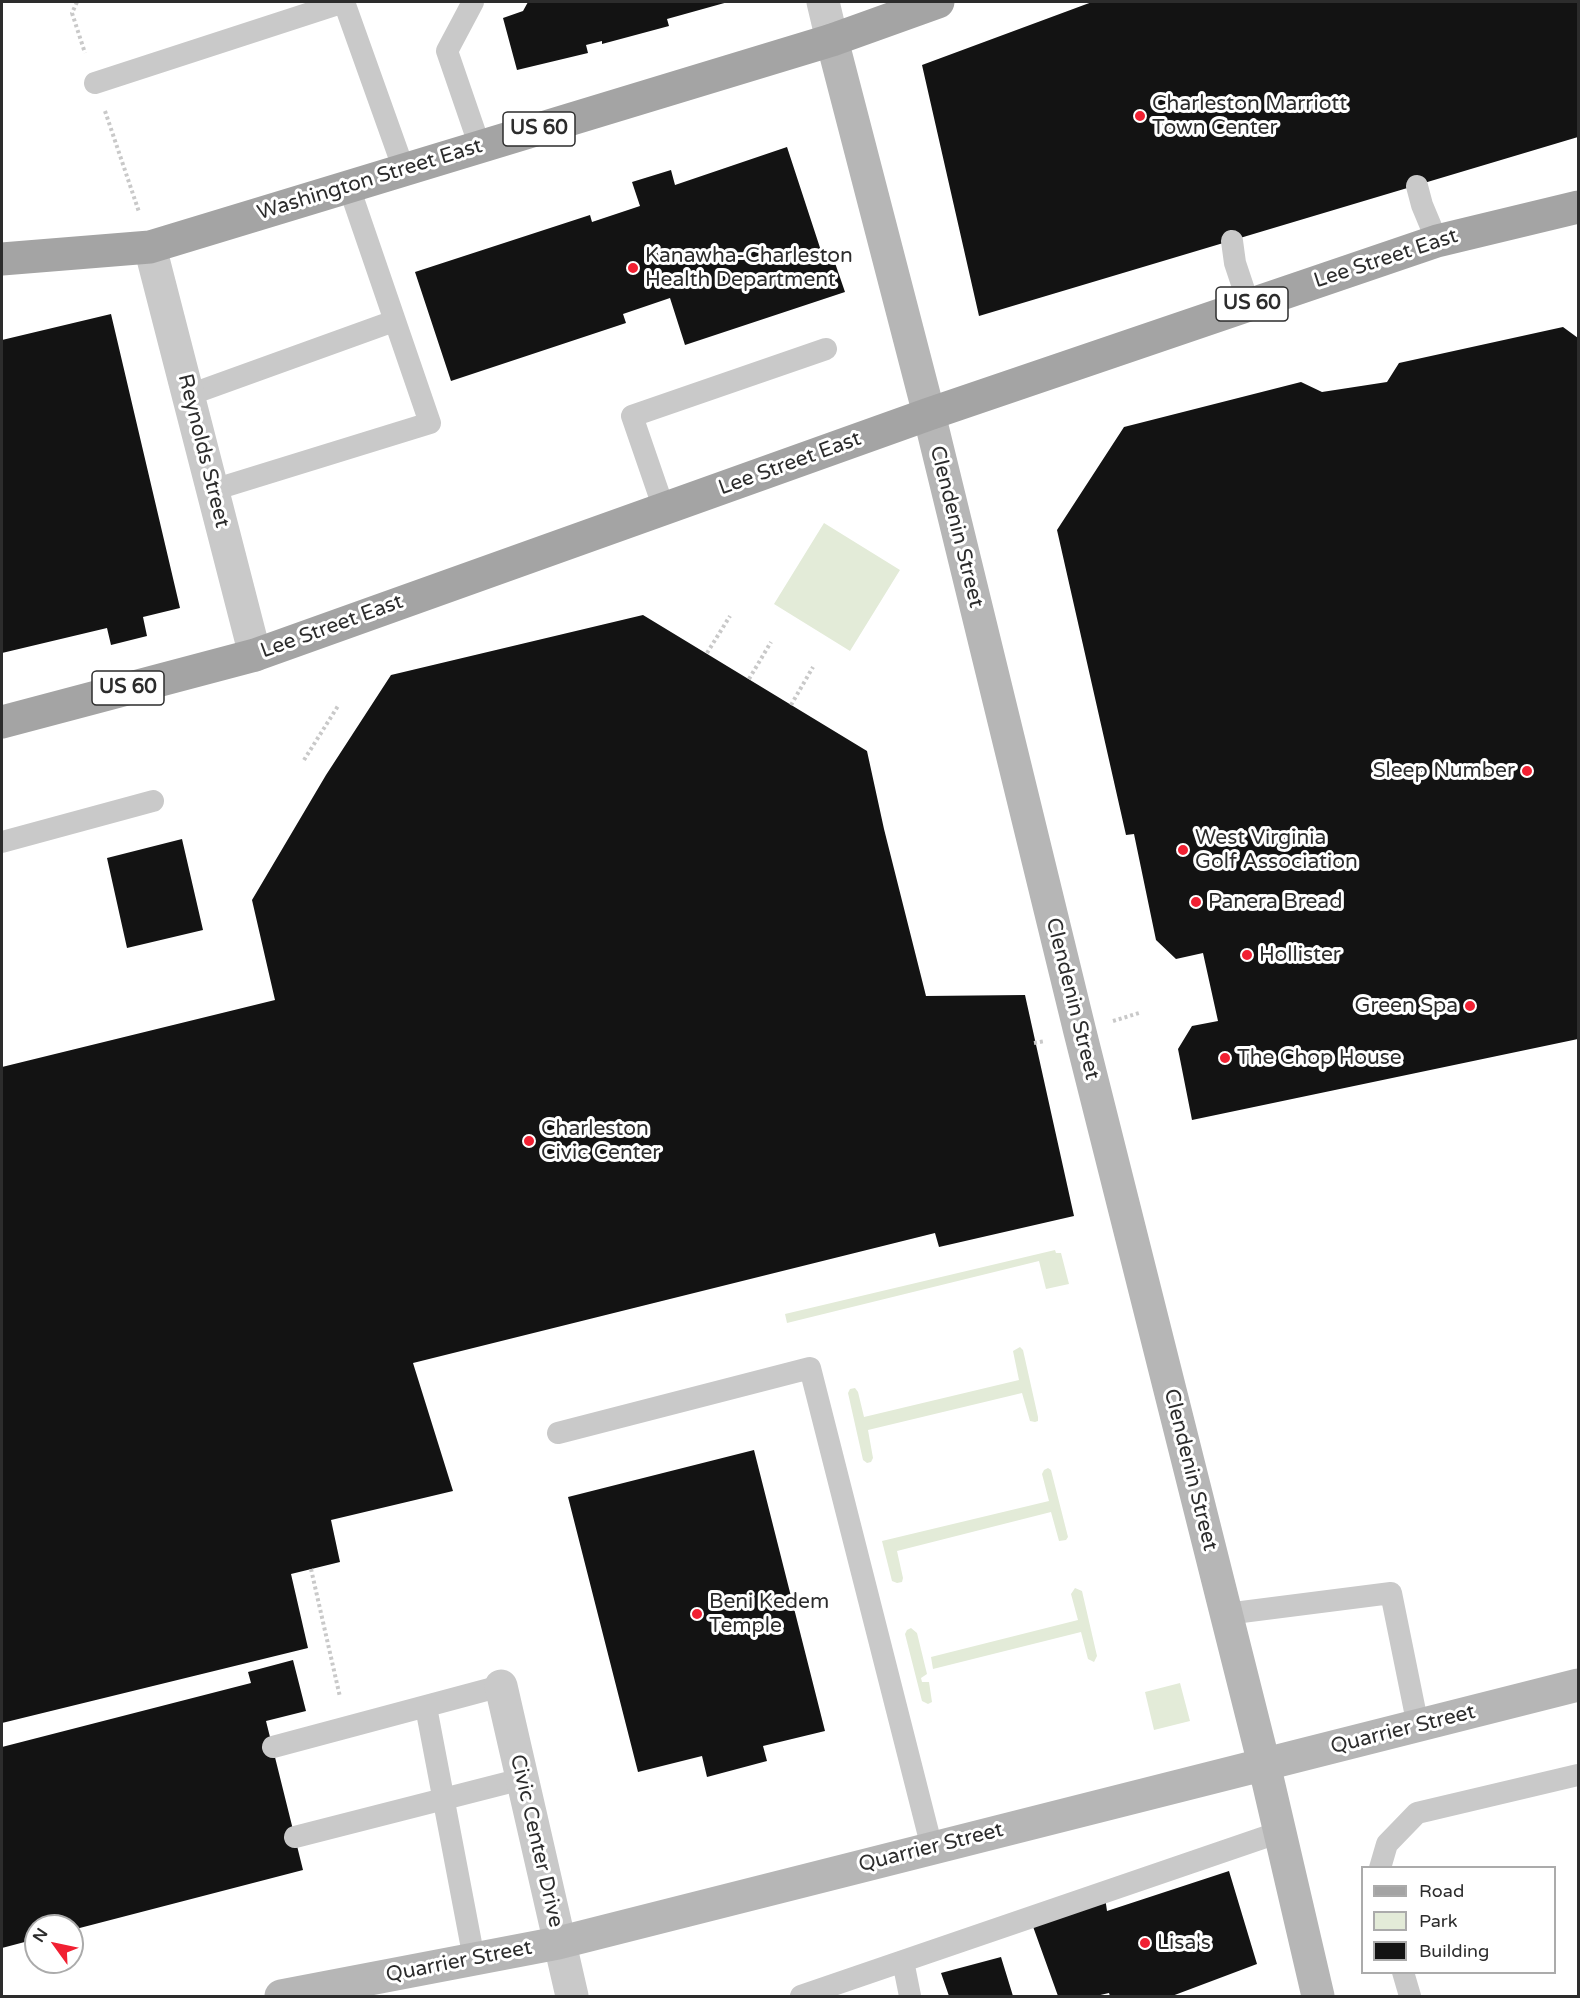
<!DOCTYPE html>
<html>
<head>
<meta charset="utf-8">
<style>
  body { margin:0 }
  #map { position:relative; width:1580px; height:1998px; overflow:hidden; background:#fff; font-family:"Varela Round",sans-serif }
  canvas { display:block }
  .frame { position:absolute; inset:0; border:3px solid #2c2c2c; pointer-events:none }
  .legend { position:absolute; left:1361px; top:1866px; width:195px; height:108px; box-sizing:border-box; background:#fff; border:2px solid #ababab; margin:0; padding:8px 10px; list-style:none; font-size:18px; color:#2c2c2c }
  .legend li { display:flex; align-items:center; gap:12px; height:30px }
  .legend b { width:30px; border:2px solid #ababab }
  .north { position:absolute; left:24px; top:1914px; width:60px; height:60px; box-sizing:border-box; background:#fff; border:2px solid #ababab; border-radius:50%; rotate:303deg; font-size:16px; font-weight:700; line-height:24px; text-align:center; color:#2c2c2c }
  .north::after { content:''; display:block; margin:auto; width:21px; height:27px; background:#f12032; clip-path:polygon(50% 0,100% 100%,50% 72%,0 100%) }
</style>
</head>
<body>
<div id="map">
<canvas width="1580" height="1998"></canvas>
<div class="frame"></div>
<ul class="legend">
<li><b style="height:8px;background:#a4a4a4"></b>Road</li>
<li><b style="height:16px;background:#e3ebd8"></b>Park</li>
<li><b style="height:16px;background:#131313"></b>Building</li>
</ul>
<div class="north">N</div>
</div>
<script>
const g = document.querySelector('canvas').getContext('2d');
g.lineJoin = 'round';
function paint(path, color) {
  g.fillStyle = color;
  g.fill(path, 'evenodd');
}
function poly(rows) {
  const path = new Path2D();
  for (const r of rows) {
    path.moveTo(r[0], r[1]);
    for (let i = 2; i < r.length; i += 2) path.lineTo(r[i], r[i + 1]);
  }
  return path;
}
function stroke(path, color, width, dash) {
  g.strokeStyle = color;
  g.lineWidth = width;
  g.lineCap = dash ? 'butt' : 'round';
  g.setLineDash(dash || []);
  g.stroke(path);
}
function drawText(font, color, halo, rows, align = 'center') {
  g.font = font + ' "Varela Round",sans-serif';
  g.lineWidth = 6;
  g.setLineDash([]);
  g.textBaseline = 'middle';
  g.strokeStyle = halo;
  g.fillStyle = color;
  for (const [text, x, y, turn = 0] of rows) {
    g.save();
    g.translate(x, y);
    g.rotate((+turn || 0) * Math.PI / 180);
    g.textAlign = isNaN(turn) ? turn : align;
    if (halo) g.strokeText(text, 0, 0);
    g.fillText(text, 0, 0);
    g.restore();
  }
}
const green = poly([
  [824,523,900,570,850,651,774,604],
  [1055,1250,1056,1253,1061,1253,1069,1284,1046,1289,1039,1261,787,1323,785,1314],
  [1020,1347,1023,1350,1038,1417,1038,1421,1035,1422,1030,1421,1022,1393,868,1430,873,1458,871,1462,867,1463,863,1460,848,1393,850,1389,855,1388,858,1392,864,1417,1019,1380,1013,1351],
  [1048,1468,1051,1470,1068,1537,1066,1540,1059,1541,1051,1512,897,1551,903,1578,902,1582,897,1583,892,1581,882,1541,1049,1501,1042,1474,1044,1470],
  [1075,1588,1082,1591,1097,1656,1094,1662,1088,1659,1081,1632,933,1669,931,1657,1078,1620,1071,1594],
  [911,1628,917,1633,927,1674,921,1678,922,1682,929,1682,932,1702,928,1704,922,1701,905,1634,907,1630],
  [1180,1683,1190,1721,1154,1730,1145,1692]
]);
const building = poly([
  [528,2,728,2,667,19,669,26,602,44,602,41,586,45,588,53,517,70,503,18,523,11],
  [1092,2,1578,2,1578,137,979,316,922,65],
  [787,147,825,263,834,260,845,292,685,345,670,298,623,314,626,323,451,381,415,272,590,215,592,222,640,206,632,182,671,170,675,185],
  [111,314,180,608,143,617,147,636,111,645,107,628,2,653,2,340],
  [1563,327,1578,338,1578,1039,1192,1120,1178,1049,1192,1026,1218,1021,1203,953,1176,959,1156,940,1134,834,1126,835,1057,530,1124,427,1301,382,1322,392,1387,382,1399,363],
  [643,615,867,751,884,829,926,996,1025,995,1074,1216,939,1247,935,1233,413,1363,453,1491,331,1520,340,1562,291,1574,308,1648,2,1723,2,1067,275,1000,252,900,326,775,391,675],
  [182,839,203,930,127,948,107,858],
  [754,1450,825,1731,763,1746,767,1761,707,1777,702,1756,638,1772,568,1497],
  [293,1660,306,1711,266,1721,303,1870,72,1930,72,1926,36,1926,36,1939,2,1948,2,1747,251,1683,248,1672],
  [1229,1871,1257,1964,1172,1996,1110,1996,1109,1993,1096,1996,1058,1996,1031,1921,1105,1897,1107,1911],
  [1001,1957,1013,1996,949,1996,941,1973]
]);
const path = poly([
  [77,2,72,13,85,53],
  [105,111,139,212],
  [707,653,730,616],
  [749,679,771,642],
  [791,705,813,667],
  [304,760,338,706],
  [1113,1021,1139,1013],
  [1034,1043,1045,1041],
  [311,1569,340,1697]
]);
const lane = poly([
  [344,2,404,170],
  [473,2,447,51,480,147],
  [95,83,344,2],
  [1417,186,1422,205,1437,241],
  [1232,241,1235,263,1249,305],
  [189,395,394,321],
  [213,490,430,423,349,187],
  [664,509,632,416,826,349],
  [2,842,153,801],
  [558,1433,810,1368,932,1848],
  [1226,1614,1391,1593,1418,1726],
  [426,1707,474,1959],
  [273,1747,501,1686],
  [295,1837,522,1779],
  [1380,1868,1387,1844,1417,1813,1578,1775],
  [903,1961,910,1996],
  [1403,1972,1410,1996],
  [801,1996,1280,1832]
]);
const street = poly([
  [823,2,832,40],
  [150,247,255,655],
  [501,1686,572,1996]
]);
const secondary = poly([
  [832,40,929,414,1080,1032,1264,1764,1318,1996],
  [281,1996,558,1943,1578,1685]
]);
const primary = poly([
  [2,259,150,247,832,40,938,2],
  [2,722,255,655,929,414,1437,241,1578,207]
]);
const markers = [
  [1140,116,6,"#f12032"],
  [633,268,6,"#f12032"],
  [1527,771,6,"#f12032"],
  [1183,850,6,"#f12032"],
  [1196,902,6,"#f12032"],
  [1247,955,6,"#f12032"],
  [1470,1006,6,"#f12032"],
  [1225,1058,6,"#f12032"],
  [529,1141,6,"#f12032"],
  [697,1614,6,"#f12032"],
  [1145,1943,6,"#f12032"]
];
const shields = [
  [539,129,72],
  [1252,304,72],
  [128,688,72]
];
const shieldNames = [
  ["US 60",539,129],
  ["US 60",1252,304],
  ["US 60",128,688]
];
const poiNames = [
  ["Charleston Marriott",1152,104],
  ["Town Center",1152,128],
  ["Kanawha-Charleston",645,256],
  ["Health Department",645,280],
  ["Sleep Number",1515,771,"right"],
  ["West Virginia",1195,838],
  ["Golf Association",1195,862],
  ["Panera Bread",1208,902],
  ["Hollister",1259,955],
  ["Green Spa",1458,1006,"right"],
  ["The Chop House",1237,1058],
  ["Charleston",541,1129],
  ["Civic Center",541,1153],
  ["Beni Kedem",709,1602],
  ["Temple",709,1626],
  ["Lisa's",1157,1943]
];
const streetNames = [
  ["Washington Street East",370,180,-17],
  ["Lee Street East",1386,259,-18],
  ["Reynolds Street",203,451,76],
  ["Lee Street East",790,464,-20],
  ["Clendenin Street",956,527,76],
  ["Lee Street East",332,627,-20],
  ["Clendenin Street",1072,999,76],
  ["Clendenin Street",1190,1470,76],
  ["Quarrier Street",1403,1730,-14],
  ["Civic Center Drive",536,1841,77],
  ["Quarrier Street",931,1848,-14],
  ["Quarrier Street",459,1962,-11]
];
paint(green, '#e3ebd8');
paint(building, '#131313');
stroke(path, '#c9c9c9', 4, [3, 3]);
stroke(lane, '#c9c9c9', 22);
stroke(street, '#c9c9c9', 33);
stroke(secondary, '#b6b6b6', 33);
stroke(primary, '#a4a4a4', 33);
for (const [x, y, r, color] of markers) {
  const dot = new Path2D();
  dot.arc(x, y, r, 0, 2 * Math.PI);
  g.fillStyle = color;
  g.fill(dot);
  stroke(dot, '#fff', 2);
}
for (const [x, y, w] of shields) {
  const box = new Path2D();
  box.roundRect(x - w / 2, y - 17, w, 34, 4.5);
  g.fillStyle = '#fff';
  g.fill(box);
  stroke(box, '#2c2c2c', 1.5);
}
drawText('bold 20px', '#2c2c2c', null, shieldNames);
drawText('21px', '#2c2c2c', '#fff', poiNames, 'left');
drawText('21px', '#2c2c2c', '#fff', streetNames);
</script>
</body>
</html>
